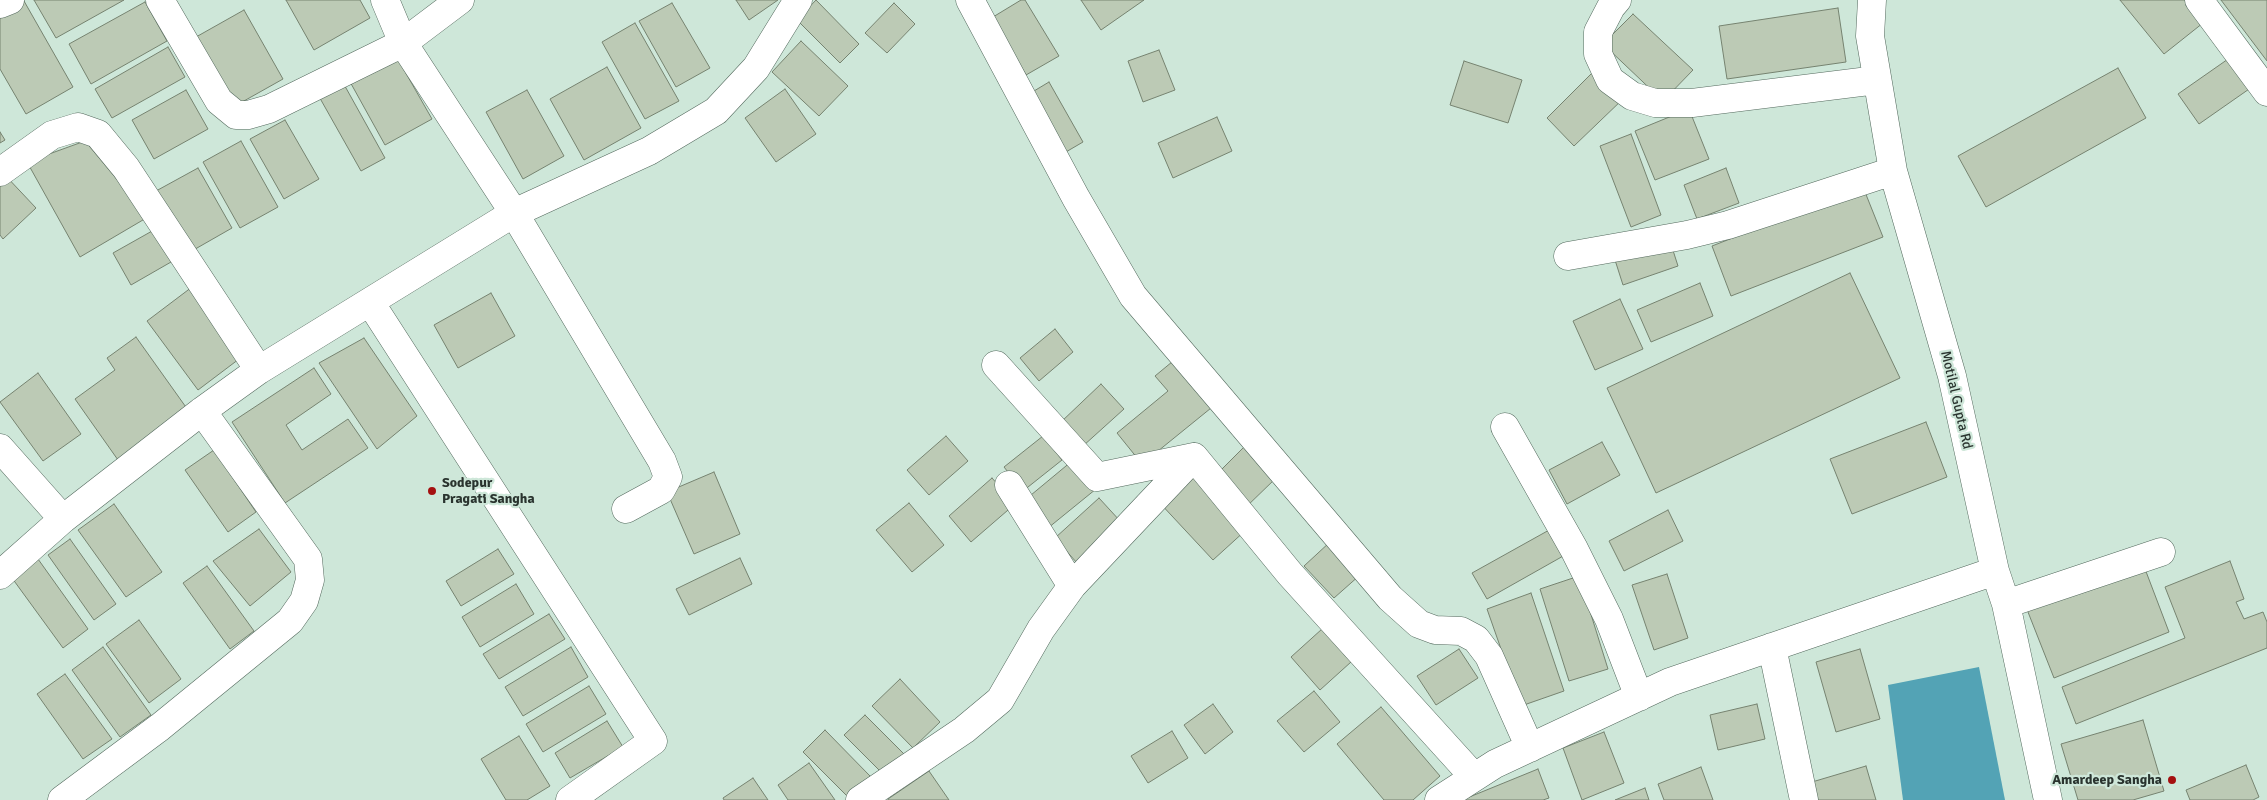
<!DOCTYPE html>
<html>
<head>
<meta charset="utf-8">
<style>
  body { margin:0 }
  canvas { display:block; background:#cee7d9 }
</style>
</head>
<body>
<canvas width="2267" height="800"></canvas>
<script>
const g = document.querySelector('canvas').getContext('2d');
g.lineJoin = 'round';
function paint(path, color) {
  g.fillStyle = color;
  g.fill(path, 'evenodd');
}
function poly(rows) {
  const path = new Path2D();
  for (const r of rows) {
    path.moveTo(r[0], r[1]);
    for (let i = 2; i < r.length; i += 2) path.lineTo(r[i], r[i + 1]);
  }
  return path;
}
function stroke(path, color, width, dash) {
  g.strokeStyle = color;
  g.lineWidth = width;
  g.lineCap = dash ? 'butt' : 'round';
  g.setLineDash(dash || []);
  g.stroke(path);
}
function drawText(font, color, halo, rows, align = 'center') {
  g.font = font + ' Signika,sans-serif';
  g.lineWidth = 4.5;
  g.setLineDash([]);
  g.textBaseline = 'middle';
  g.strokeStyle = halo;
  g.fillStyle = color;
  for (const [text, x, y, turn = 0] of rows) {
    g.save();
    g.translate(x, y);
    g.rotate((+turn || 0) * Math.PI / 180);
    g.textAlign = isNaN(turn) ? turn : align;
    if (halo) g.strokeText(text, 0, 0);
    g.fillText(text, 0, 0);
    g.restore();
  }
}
const water = poly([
  [1979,667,2005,800,1903,800,1888,685]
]);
const building = poly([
  [34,0,124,0,56,38,34,0],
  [286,0,360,0,370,18,314,50,286,0],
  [736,0,778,0,749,20,736,0],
  [816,0,859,44,840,63,797,20,816,0],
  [1021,0,1025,0,1059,56,1026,75,993,17,1021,0],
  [1081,0,1144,0,1101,30,1081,0],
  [2120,0,2185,0,2203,23,2164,54,2120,0],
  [2221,0,2267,0,2267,61,2221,0],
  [24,1,73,87,26,114,0,69,0,15,24,1],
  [145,2,167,41,91,84,69,44,145,2],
  [672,3,710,68,676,87,639,21,672,3],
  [894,3,915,24,887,53,865,33,894,3],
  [1838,8,1846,62,1727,79,1719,26,1838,8],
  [244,10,283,79,235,106,196,37,244,10],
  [1633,14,1693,70,1663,101,1603,44,1633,14],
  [635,23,679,101,645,119,602,42,635,23],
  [801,41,848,86,819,116,772,72,801,41],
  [168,47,185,77,112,118,95,89,168,47],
  [1159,50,1175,90,1143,102,1128,61,1159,50],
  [395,54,432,119,385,145,349,80,395,54],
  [2231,57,2252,87,2199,124,2178,94,2231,57],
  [1464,61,1522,80,1508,123,1450,105,1464,61],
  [607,67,641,128,584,160,550,99,607,67],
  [2118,68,2146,118,1986,207,1958,156,2118,68],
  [1596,69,1624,98,1574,146,1547,118,1596,69],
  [341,79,385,158,361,171,317,93,341,79],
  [1049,82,1083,142,1059,156,1024,97,1049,82],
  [785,89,816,134,776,162,745,118,785,89],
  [186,90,208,129,154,159,132,120,186,90],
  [527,90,564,156,523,179,486,112,527,90],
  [1689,109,1709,159,1655,180,1635,131,1689,109],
  [1217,117,1232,151,1173,178,1158,143,1217,117],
  [285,120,319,179,284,199,250,139,285,120],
  [0,132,5,140,0,143,0,132],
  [1631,134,1661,215,1631,227,1600,146,1631,134],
  [85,141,148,217,80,257,27,162,85,141],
  [241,141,278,207,240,228,203,162,241,141],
  [198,168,232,228,190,252,156,191,198,168],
  [1726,168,1739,203,1697,219,1684,185,1726,168],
  [4,174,36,208,3,239,0,235,0,178,4,174],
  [1863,187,1883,237,1731,296,1712,246,1863,187],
  [161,226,178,258,131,285,113,253,161,226],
  [1670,241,1678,266,1623,285,1615,260,1670,241],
  [1850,273,1900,378,1656,493,1607,388,1850,273],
  [1700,283,1713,316,1651,342,1637,310,1700,283],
  [196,284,247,353,198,390,147,321,196,284],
  [491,293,515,336,458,368,434,325,491,293],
  [1620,299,1643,349,1595,370,1573,321,1620,299],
  [1055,329,1073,352,1039,381,1020,358,1055,329],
  [136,337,188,410,118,460,75,399,115,370,107,358,136,337],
  [364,338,417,416,377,449,319,363,364,338],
  [1178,357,1216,404,1142,464,1117,433,1168,391,1155,376,1178,357],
  [314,368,331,394,286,425,302,450,348,419,368,448,285,503,232,422,314,368],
  [38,373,81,434,43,461,0,402,38,373],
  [1101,384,1124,409,1083,446,1061,422,1101,384],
  [1926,422,1947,477,1852,514,1830,459,1926,422],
  [946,436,968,461,929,495,907,470,946,436],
  [1043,436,1062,460,1023,491,1004,467,1043,436],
  [1602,442,1620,475,1567,504,1549,470,1602,442],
  [1244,447,1275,479,1244,509,1213,478,1244,447],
  [214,450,256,512,228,532,185,470,214,450],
  [1072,461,1096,489,1048,528,1025,500,1072,461],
  [1191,470,1246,530,1213,560,1158,501,1191,470],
  [714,472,740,534,694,554,667,492,714,472],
  [992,478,1015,504,971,542,949,516,992,478],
  [1099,498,1121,522,1077,563,1055,538,1099,498],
  [909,503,944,545,912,572,876,530,909,503],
  [114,504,162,572,126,597,78,530,114,504],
  [1668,510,1683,541,1624,571,1609,541,1668,510],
  [259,529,291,572,250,606,213,561,259,529],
  [1551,529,1565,555,1487,599,1472,573,1551,529],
  [70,539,116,604,94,620,48,555,70,539],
  [1330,542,1360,575,1334,598,1304,566,1330,542],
  [498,549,514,574,461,606,446,581,498,549],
  [740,558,752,584,689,615,676,589,740,558],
  [38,559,88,629,63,648,12,578,38,559],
  [2142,561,2169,632,2054,678,2026,607,2142,561],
  [2230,561,2244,599,2236,602,2244,619,2263,612,2267,622,2267,648,2076,724,2062,687,2185,638,2165,587,2230,561],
  [207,566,254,631,230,649,183,583,207,566],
  [1667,574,1688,638,1654,650,1632,585,1667,574],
  [1579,576,1608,669,1569,681,1540,589,1579,576],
  [516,584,534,614,480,647,462,617,516,584],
  [1531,593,1564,691,1521,706,1487,609,1531,593],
  [549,614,565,639,499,679,483,654,549,614],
  [139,620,181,679,149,703,106,644,139,620],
  [1322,629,1351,662,1320,690,1291,657,1322,629],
  [103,647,151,715,120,737,72,670,103,647],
  [571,647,588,677,523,716,505,687,571,647],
  [1459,649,1478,678,1436,705,1417,676,1459,649],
  [1860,649,1880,719,1836,732,1816,662,1860,649],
  [65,674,112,739,83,759,37,694,65,674],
  [900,679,940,722,913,748,872,706,900,679],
  [589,686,606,714,543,752,526,724,589,686],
  [1314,691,1340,722,1304,752,1277,721,1314,691],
  [1213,704,1233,732,1205,754,1184,725,1213,704],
  [1757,704,1765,739,1718,750,1710,715,1757,704],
  [1381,707,1440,776,1413,800,1384,800,1337,744,1381,707],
  [865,715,905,755,885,776,844,735,865,715],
  [2143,720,2164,791,2133,800,2078,800,2061,744,2143,720],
  [607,721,623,747,570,778,555,753,607,721],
  [825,730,870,776,849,798,803,752,825,730],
  [1172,731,1188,758,1148,783,1131,756,1172,731],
  [1604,732,1624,783,1582,800,1563,748,1604,732],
  [519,736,550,786,527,800,506,800,481,759,519,736],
  [809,763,835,800,788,800,778,785,809,763],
  [2246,765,2259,797,2253,800,2190,800,2186,790,2246,765],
  [1866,766,1876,800,1817,800,1812,782,1866,766],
  [1701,767,1713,800,1664,800,1658,784,1701,767],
  [1538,769,1549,798,1543,800,1462,800,1538,769],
  [929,771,949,800,888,800,888,799,929,771],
  [753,778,768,800,724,800,723,798,753,778],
  [1645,788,1649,800,1615,800,1645,788]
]);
const minor = poly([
  [160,0,219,101,236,115,248,115,269,109,403,43,460,0],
  [385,0,403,43,514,213,662,461,668,477,661,490,626,509],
  [970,0,1076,198,1133,296,1390,598,1419,624,1435,630,1461,631,1476,639,1489,656,1530,748],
  [1617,0,1611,7,1598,32,1598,54,1610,80,1632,96,1655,103,1692,103,1877,80],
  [1872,0,1870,36,1893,171,1952,376,1995,571,2006,604,2048,800],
  [2199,0,2267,92],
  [0,4,10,0],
  [0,172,52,135,78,127,98,134,126,168,259,370],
  [1568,256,1687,235,1728,225,1893,171],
  [370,302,653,741,570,800],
  [996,365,1097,477,1194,457,1290,574,1474,777],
  [1505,427,1574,549,1609,619,1639,697],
  [0,448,63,519],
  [1009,485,1072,586],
  [0,575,63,519,202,411,259,370,514,213,649,151,716,111,756,68,798,0],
  [2006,604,2161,552],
  [1772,647,1804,800],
  [62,800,160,727,290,621,304,601,310,580,308,559,202,411],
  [860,800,964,730,1000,700,1041,629,1072,586,1194,457],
  [1439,800,1495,764,1670,682,1995,571]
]);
const markers = [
  [432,491,5,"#a51010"],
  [2172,780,5,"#a51010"]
];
const streetNames = [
  ["Motilal Gupta Rd",1956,400,77]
];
const poiNames = [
  ["Sodepur",442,483],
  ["Pragati Sangha",442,499],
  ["Amardeep Sangha",2162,780,"right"]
];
paint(water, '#53a3b5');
paint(building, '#bccab5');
stroke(building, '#768370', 1);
stroke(minor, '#546a5e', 29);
stroke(minor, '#fff', 28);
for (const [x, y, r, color] of markers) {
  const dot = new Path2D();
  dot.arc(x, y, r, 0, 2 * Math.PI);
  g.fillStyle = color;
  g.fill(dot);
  stroke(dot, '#cee7d9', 2);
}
drawText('14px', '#2a342f', '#cee7d9', streetNames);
drawText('bold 14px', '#2a342f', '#cee7d9', poiNames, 'left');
</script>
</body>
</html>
